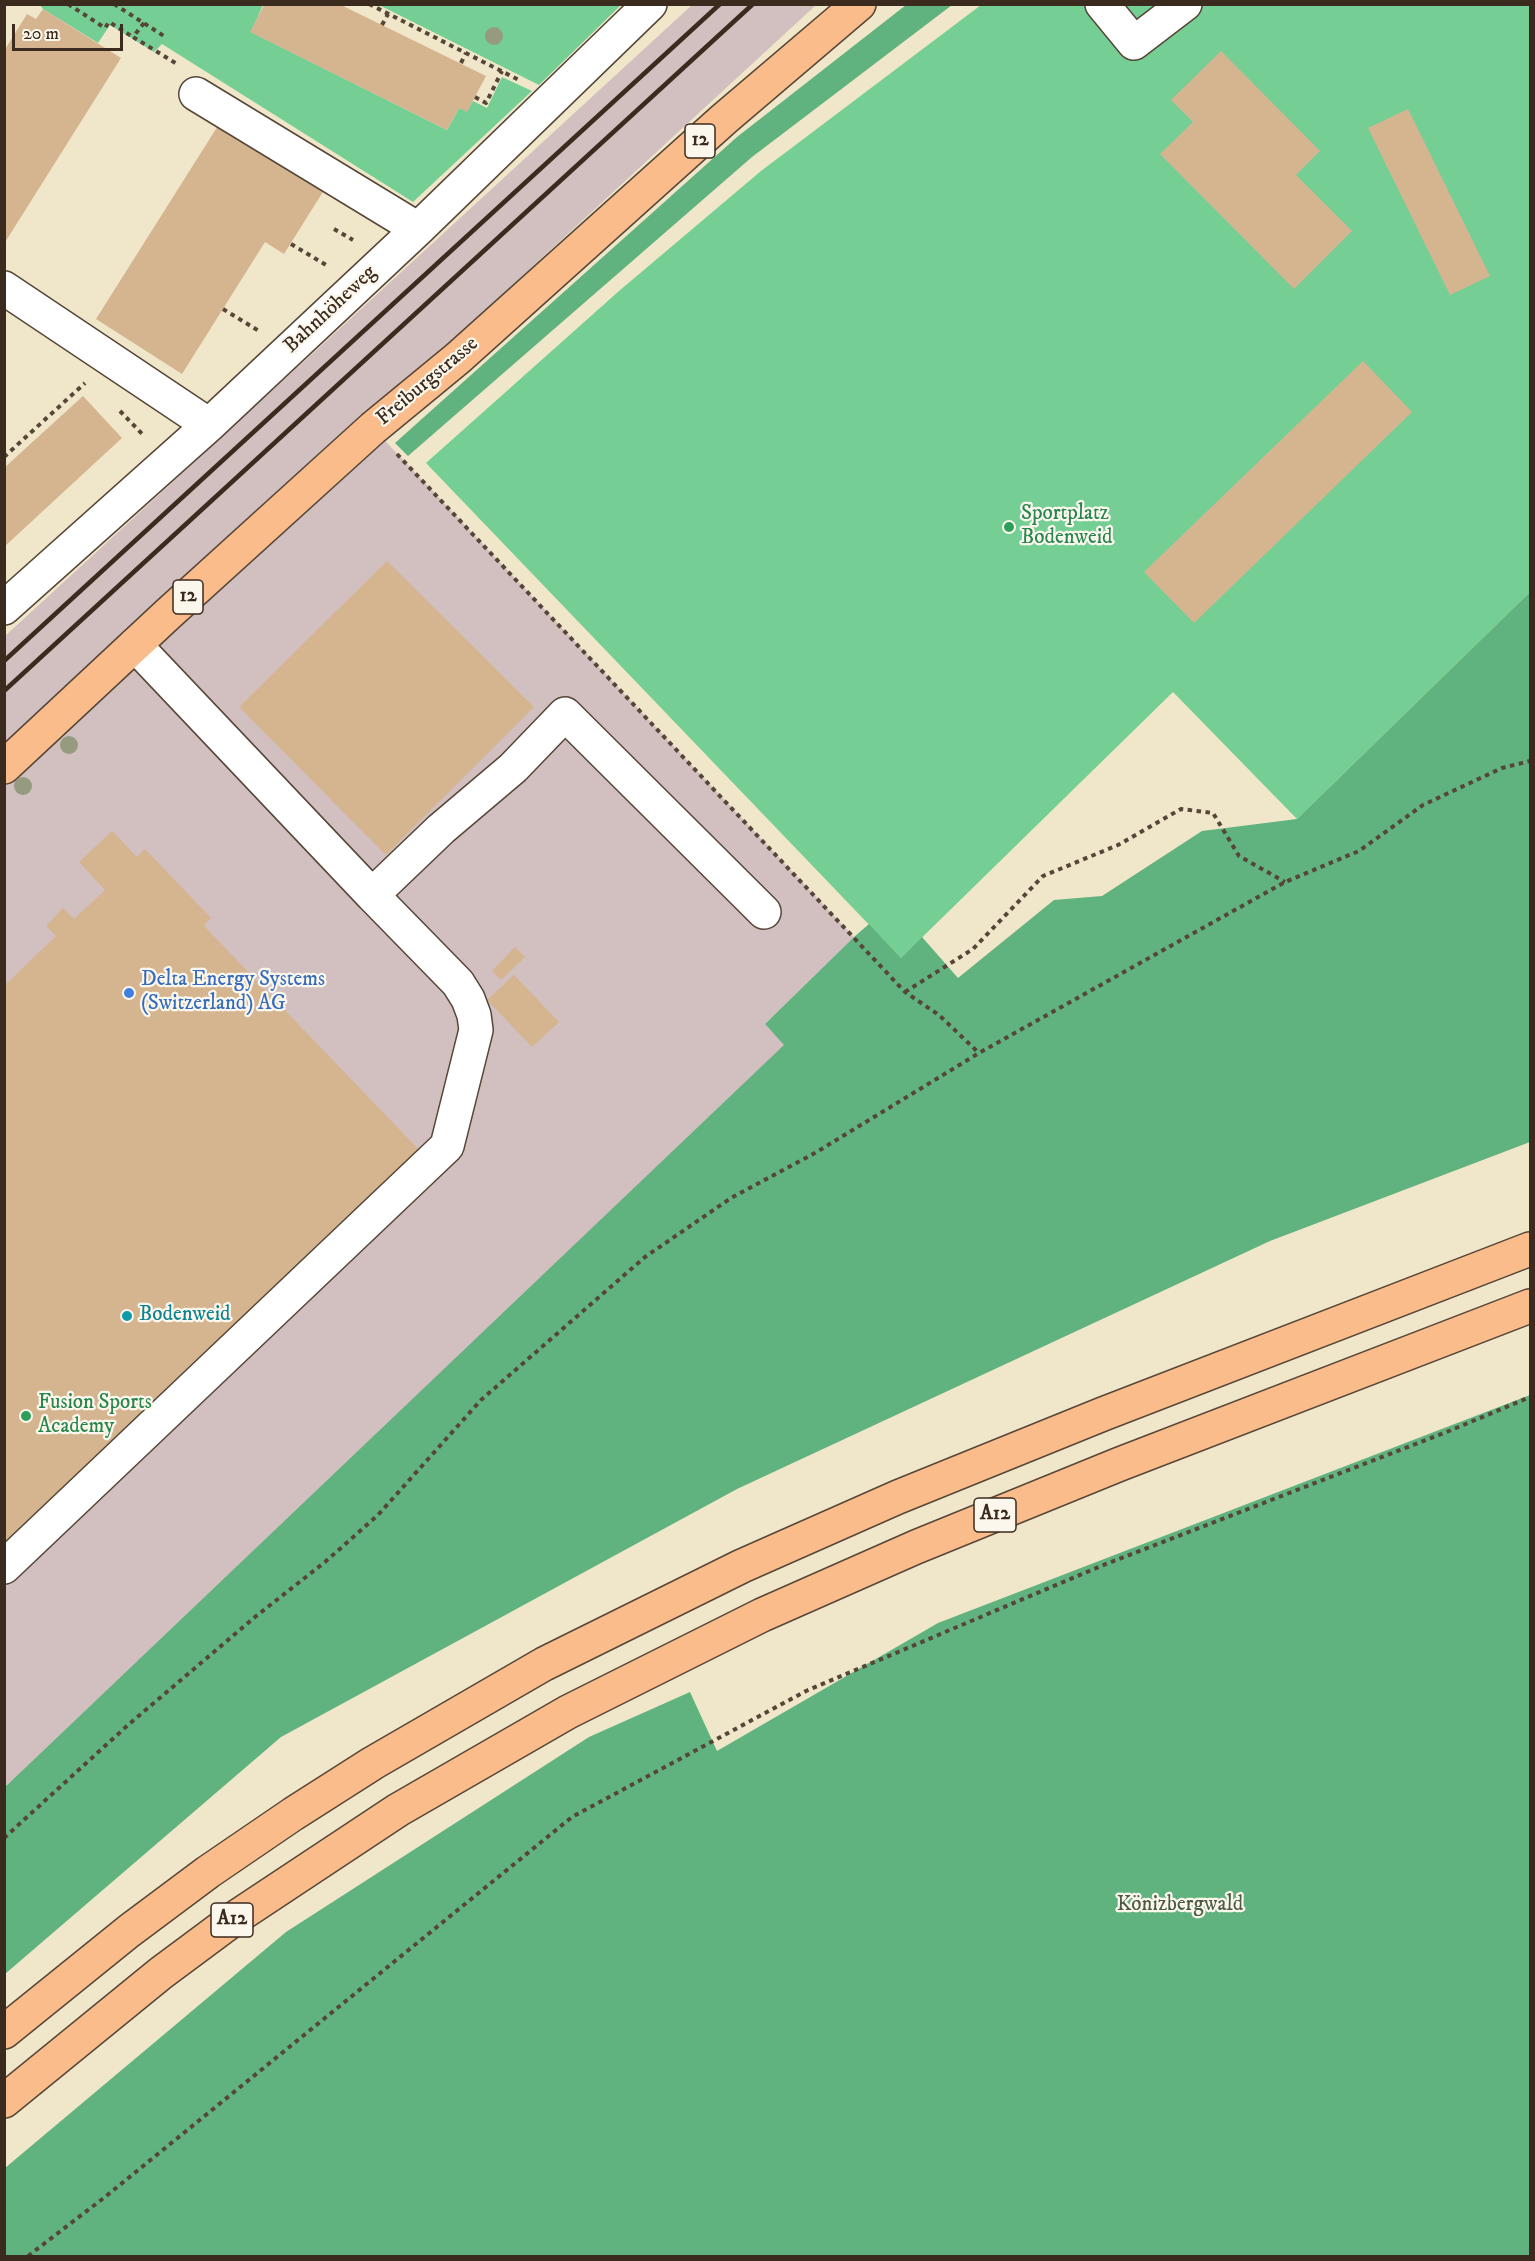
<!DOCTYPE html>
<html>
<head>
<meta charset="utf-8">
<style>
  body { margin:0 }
  #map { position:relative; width:1535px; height:2261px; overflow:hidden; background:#f0e6ca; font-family:"IM FELL DW Pica",serif }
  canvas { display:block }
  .frame { position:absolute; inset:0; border:6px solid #3b2a1e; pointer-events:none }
  .scale { position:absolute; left:12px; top:24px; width:111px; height:27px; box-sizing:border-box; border:3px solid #3b2a1e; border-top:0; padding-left:8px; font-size:18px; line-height:21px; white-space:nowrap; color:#3b2a1e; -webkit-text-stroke:4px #fbf7ec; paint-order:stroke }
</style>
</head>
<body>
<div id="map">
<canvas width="1535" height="2261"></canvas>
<div class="frame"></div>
<div class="scale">20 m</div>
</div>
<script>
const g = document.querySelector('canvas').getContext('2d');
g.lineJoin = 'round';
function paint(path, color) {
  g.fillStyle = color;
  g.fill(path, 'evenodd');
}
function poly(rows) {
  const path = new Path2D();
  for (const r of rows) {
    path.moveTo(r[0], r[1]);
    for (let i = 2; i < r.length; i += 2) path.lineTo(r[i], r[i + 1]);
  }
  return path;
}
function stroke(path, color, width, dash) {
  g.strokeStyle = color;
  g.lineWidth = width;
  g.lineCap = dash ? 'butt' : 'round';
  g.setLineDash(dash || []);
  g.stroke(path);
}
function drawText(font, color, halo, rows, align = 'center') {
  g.font = font + ' "IM FELL DW Pica",serif';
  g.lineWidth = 4.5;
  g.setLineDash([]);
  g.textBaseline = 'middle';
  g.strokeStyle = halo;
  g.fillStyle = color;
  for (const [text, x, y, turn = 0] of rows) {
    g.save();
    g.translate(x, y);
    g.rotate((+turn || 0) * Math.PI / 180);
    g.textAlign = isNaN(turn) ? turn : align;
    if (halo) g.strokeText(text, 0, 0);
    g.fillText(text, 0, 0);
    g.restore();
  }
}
const industrial = poly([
  [692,5,816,5,5,753,5,636],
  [373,428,854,937,765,1024,785,1045,5,1787,5,767]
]);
const green = poly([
  [40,5,263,5,251,32,447,130,459,108,467,111,473,101,487,108,502,77,532,91,413,202,162,44,154,52,110,25,98,43,43,9],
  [379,5,621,5,539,85],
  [981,5,1530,5,1530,592,1297,819,1173,692,901,958,426,463,619,291,761,171]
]);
const forest = poly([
  [906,5,952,5,752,157,408,456,395,443,737,137],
  [1530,592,1530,1142,1270,1241,737,1489,281,1737,5,1974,5,1787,784,1045,765,1024,854,937,869,924,901,958,922,937,958,978,1054,900,1102,896,1202,831,1297,819],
  [1530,1395,1530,2256,5,2256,5,2168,286,1932,589,1737,690,1692,717,1751,938,1623]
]);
const building = poly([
  [264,5,341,5,486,76,467,112,459,108,447,130,250,32],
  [43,9,121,58,4,244,4,51,27,14,36,19],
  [1221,51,1320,151,1296,175,1352,231,1294,289,1160,154,1193,122,1171,100],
  [1408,109,1490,276,1450,295,1368,128],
  [221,121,326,187,284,254,265,242,182,374,96,319],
  [1363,361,1412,412,1194,623,1144,572],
  [83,396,122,438,4,547,4,468],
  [387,561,534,707,386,855,239,707],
  [112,831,137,857,145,849,211,918,204,926,421,1152,4,1550,4,986,56,936,46,926,63,908,74,919,105,890,79,862],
  [515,947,525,957,501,980,492,971],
  [514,975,559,1022,532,1047,487,1000]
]);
const path = poly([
  [68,4,105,28,109,22,133,37],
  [114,4,167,38],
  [369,4,521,81],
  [144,23,133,37,177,64],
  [382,25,388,14],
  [461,63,466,53],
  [475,97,486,103,502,71],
  [334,229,353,240],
  [291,244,326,265],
  [223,309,259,331],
  [120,411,144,436],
  [397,454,905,992,939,1015,979,1053],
  [4,457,85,383],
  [905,992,973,949,1043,876,1118,845,1181,809,1213,813,1239,856,1285,882],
  [4,1838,128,1725,255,1617,325,1562,378,1515,481,1400,645,1257,731,1198,815,1153,979,1053,1285,882,1359,851,1423,805,1502,768,1530,761],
  [28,2256,105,2197,572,1817,806,1691,1101,1566,1449,1431,1530,1397]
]);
const minor = poly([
  [1102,4,1134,43,1185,4],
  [196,94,418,229],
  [4,288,209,425],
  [4,608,209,425,418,229,650,4],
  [135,645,372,895,441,829,513,768,565,714,764,912],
  [4,1567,447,1146,476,1030,474,1015,468,999,458,983,372,895]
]);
const major = poly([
  [4,767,168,614,373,428,458,358,724,119,859,4]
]);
const highway = poly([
  [4,2032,129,1931,208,1872,293,1814,373,1763,544,1664,742,1566,898,1497,1103,1414,1530,1249],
  [4,2101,161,1973,235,1918,398,1810,568,1712,762,1615,916,1547,1120,1464,1530,1306]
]);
const rail = poly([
  [4,661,720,4],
  [4,691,753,4]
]);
const trees = [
  [494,36],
  [69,745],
  [23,786]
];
const markers = [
  [1009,527,6,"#2e9e5b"],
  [129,993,6,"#3f7fe0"],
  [127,1316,6,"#0f9aa8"],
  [26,1416,6,"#2e9e5b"]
];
const shields = [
  [700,141,30],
  [188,597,30],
  [995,1515,42],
  [232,1920,42]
];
const shieldNames = [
  ["12",700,141],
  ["12",188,597],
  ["A12",995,1515],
  ["A12",232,1920]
];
const streetNames = [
  ["Bahnhöheweg",331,310,-43],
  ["Freiburgstrasse",428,382,-40]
];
const leisureNames = [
  ["Sportplatz",1021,515],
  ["Bodenweid",1021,539],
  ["Fusion Sports",38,1404],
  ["Academy",38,1428]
];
const shopNames = [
  ["Delta Energy Systems",141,981],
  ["(Switzerland) AG",141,1005]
];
const cultureNames = [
  ["Bodenweid",139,1316]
];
const parkNames = [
  ["Könizbergwald",1180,1906]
];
paint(industrial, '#d2bfc0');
paint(green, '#75cf95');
paint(forest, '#60b27e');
paint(building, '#d5b590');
stroke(minor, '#564638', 36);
stroke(major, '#564638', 36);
stroke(highway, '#564638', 36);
stroke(path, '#564638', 4, [4.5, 4.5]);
stroke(minor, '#fff', 33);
stroke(major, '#f9bc8a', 33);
stroke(highway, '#f9bc8a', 33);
stroke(rail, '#3b2a1e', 4.5);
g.fillStyle = '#969a7f';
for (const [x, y] of trees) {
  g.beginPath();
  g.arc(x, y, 9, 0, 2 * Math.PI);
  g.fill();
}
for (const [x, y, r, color] of markers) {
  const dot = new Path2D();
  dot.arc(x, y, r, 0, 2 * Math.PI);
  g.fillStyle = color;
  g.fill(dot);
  stroke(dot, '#fbf7ec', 2);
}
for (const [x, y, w] of shields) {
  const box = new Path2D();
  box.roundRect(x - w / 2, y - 17, w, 34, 4.5);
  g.fillStyle = '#fbf7ec';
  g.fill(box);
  stroke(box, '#3b2a1e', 1.5);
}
drawText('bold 20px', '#3b2a1e', null, shieldNames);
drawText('21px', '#3b2a1e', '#fbf7ec', streetNames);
drawText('21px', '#27864d', '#fbf7ec', leisureNames, 'left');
drawText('21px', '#366cbe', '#fbf7ec', shopNames, 'left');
drawText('21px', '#0d838f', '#fbf7ec', cultureNames, 'left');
drawText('21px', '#4c5c42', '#fbf7ec', parkNames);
</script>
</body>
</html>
